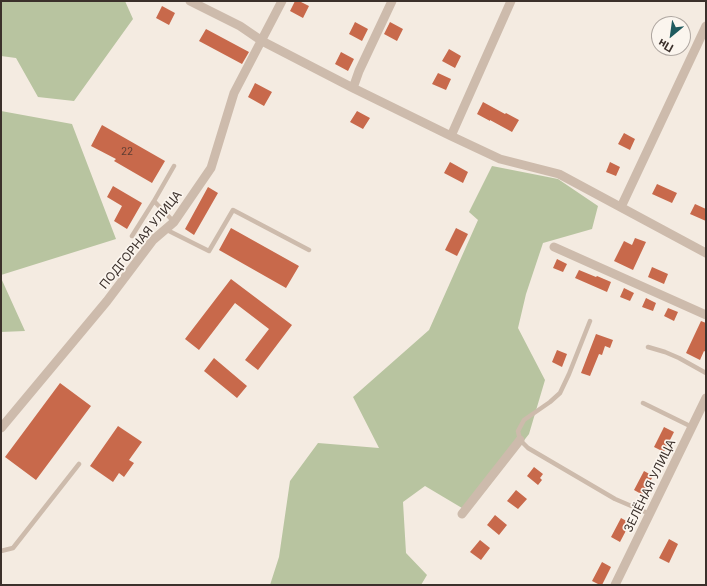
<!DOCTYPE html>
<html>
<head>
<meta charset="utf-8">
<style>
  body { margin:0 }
  #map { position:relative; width:707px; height:586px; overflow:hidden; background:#f4ebe1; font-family:Inter,sans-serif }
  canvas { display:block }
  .frame { position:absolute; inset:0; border:2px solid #3b302b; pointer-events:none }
  .north { position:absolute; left:651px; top:16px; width:40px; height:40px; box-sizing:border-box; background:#fbf5ee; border:1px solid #aea6a0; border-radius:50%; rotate:209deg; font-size:11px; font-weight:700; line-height:16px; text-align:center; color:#3b302b }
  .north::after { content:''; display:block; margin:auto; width:14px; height:18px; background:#1f5a5e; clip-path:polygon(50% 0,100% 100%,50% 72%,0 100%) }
</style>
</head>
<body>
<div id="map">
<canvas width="707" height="586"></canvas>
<div class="frame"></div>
<div class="north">Пн</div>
</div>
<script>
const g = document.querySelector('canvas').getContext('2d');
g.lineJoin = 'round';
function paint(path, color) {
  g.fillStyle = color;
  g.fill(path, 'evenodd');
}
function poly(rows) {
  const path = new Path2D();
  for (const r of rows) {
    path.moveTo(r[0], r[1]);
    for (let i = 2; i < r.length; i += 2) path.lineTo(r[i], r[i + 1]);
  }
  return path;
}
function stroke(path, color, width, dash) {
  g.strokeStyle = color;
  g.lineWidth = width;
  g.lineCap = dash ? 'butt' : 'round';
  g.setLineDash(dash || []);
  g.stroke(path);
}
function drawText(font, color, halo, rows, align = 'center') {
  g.font = font + ' Inter,sans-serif';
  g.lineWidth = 3.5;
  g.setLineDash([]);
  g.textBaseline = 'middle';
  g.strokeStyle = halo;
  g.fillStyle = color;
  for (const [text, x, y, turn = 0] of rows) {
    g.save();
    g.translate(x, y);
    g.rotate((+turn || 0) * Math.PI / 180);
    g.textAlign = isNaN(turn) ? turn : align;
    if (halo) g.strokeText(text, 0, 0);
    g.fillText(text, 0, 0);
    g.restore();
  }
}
const green = poly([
  [1,1,125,1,133,19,74,101,38,97,16,58,1,56],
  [1,111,72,124,116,239,1,275],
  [492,166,558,179,598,206,592,229,543,243,526,294,518,328,545,380,529,434,485,491,467,511,425,486,403,502,406,553,427,575,421,585,270,585,279,557,290,481,318,443,379,448,353,397,429,330,478,220,469,212],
  [1,278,25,331,1,332]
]);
const building = poly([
  [295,1,299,1,309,6,303,18,290,11],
  [162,6,175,13,169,25,156,18],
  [355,22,368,29,362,41,349,34],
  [390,22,403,29,397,41,384,34],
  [206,29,249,52,242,64,199,41],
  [449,49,461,56,455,68,442,61],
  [341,52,354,59,348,71,335,64],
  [438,73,451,79,446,90,432,84],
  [255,83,272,92,264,106,248,97],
  [483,102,505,114,506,113,519,120,512,132,490,120,490,121,477,114],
  [357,111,370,118,363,129,350,122],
  [102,125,165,161,152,183,114,161,116,159,91,146],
  [624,133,635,139,630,150,618,144],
  [450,162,468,172,463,183,444,173],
  [610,162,620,167,616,176,606,172],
  [657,184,677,193,672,203,652,194],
  [113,186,142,203,127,229,114,221,122,206,107,197],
  [208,187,218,193,194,235,185,229],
  [695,204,706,209,706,221,690,214],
  [231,228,299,266,286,288,219,250],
  [456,228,468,234,457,256,445,250],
  [635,238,646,242,633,270,614,261,624,241,632,245],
  [557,259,567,264,563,272,553,268],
  [652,267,668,274,664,284,648,277],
  [579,270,596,277,597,276,611,282,607,292,575,278],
  [231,279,292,325,258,370,245,360,269,329,235,303,199,350,185,339],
  [624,288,634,293,630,301,620,297],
  [646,298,656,303,653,311,642,307],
  [668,308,678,312,674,321,664,316],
  [701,321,706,323,706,352,704,351,700,360,686,353],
  [596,334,613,340,610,348,605,346,602,355,599,354,590,376,581,373],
  [557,350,567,354,562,367,552,362],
  [214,358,247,386,237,398,204,371],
  [60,383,91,406,36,480,5,457],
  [118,426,142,442,129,460,134,463,124,477,119,473,113,482,90,466],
  [664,427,674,432,664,452,654,447],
  [534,467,543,474,540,478,542,480,538,485,527,476],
  [644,471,653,476,643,495,634,490],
  [516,490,527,499,518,509,507,501],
  [495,515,507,525,499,535,487,525],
  [621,518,630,523,620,542,611,537],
  [669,539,678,544,669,563,659,558],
  [480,540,490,548,481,560,470,552],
  [602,562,611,567,602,585,600,585,592,581]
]);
const service = poly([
  [174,166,154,201,174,222],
  [165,229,209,251,233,210,309,250],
  [132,236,154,201],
  [590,321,569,374,560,393,550,402,524,420,518,431,520,440,528,448,615,499,650,514],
  [648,347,665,352,679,358,706,373],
  [643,403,692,427],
  [1,551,13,548,79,464]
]);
const minor = poly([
  [190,1,240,26,262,41,353,88,451,136,500,159,559,174,706,253],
  [353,88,359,71,392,1],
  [451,136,511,1],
  [621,207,706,26],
  [554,247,706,315],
  [1,428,107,301,153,240,174,222,211,168,234,93,282,1],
  [462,514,520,440],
  [615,585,706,398]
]);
const numberNames = [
  ["22",127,152]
];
const streetNames = [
  ["ПОДГОРНАЯ УЛИЦА",141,240,-51],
  ["ЗЕЛЁНАЯ УЛИЦА",650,486,-64]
];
paint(green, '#b8c4a0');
paint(building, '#c8694b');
stroke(service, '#cdbbac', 4.5);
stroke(minor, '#cdbbac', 9);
drawText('10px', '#5e3e33', null, numberNames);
drawText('12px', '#3b302b', '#fbf5ee', streetNames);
</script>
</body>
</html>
